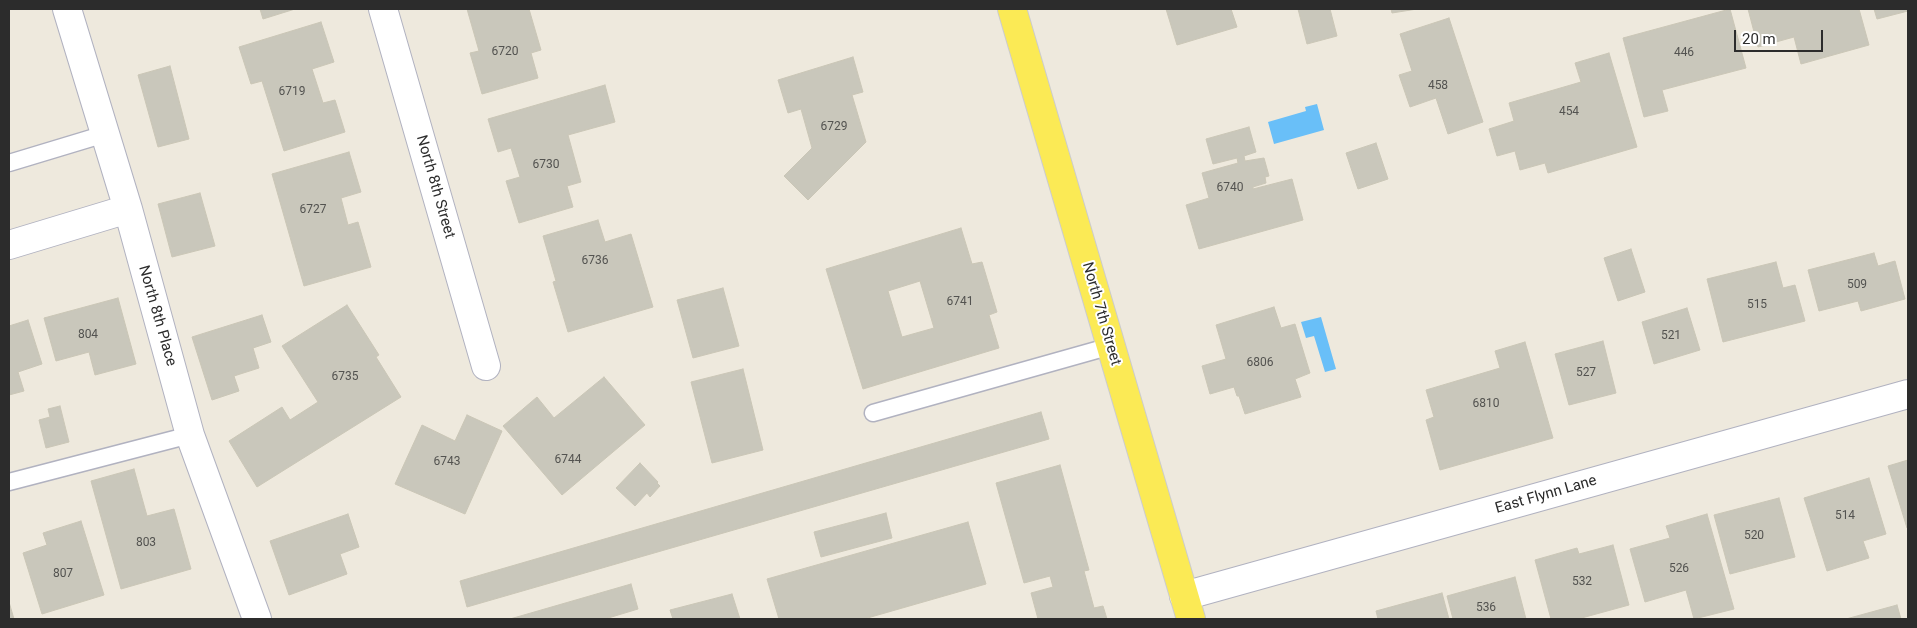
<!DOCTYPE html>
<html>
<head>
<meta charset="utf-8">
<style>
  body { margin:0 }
  #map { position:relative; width:1917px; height:628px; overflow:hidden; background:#eee9dd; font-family:Roboto,sans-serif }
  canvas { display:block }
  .frame { position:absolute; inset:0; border:10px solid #2c2c2c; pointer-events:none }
  .scale { position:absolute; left:1734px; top:30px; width:89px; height:22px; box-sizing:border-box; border:2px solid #2c2c2c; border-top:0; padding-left:6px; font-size:15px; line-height:18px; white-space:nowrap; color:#2c2c2c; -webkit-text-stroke:4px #fff; paint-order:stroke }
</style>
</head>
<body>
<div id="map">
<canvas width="1917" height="628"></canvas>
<div class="frame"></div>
<div class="scale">20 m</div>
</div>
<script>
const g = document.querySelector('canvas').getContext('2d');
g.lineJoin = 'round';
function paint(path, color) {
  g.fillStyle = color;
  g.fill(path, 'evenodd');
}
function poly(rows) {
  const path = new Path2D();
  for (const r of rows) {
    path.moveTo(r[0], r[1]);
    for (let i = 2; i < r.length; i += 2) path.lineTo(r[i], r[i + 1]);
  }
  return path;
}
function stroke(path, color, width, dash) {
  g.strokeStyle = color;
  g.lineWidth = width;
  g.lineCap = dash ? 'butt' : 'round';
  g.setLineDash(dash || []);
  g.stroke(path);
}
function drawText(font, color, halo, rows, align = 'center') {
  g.font = font + ' Roboto,sans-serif';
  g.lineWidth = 4;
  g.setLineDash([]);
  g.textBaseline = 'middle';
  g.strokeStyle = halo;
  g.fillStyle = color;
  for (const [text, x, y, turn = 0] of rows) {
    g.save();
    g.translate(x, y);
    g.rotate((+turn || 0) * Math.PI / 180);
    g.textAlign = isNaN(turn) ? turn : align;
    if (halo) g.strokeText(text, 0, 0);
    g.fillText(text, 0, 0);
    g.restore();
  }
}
const water = poly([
  [1317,104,1324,130,1274,144,1268,122,1306,111,1305,107],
  [1321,317,1336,369,1325,372,1314,336,1306,338,1301,322]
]);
const building = poly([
  [260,9,295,9,263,19,260,9],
  [467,9,529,9,541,50,531,53,538,78,482,94,470,53,479,51,467,9],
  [1166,9,1231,9,1237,27,1177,45,1166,9],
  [1298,9,1330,9,1337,36,1307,44,1298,9],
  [1391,9,1417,9,1392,13,1391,9],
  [1730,9,1746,68,1662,90,1668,111,1644,117,1623,38,1730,9],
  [1748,9,1859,9,1869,45,1801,64,1794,37,1758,47,1748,9],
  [1874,9,1908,9,1908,11,1877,19,1874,9],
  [1449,18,1483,122,1448,134,1436,98,1410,107,1399,75,1412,71,1400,34,1449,18],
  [321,22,334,62,312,69,323,103,335,100,345,132,284,151,262,81,251,84,239,47,321,22],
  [1609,53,1637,147,1548,173,1545,163,1520,170,1515,151,1497,156,1489,129,1514,121,1509,103,1581,82,1575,63,1609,53],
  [853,57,863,92,852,95,866,142,808,200,784,176,812,148,801,109,788,113,778,80,853,57],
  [170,66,189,139,158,147,138,75,170,66],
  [605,85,615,122,568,135,581,182,567,186,573,207,519,223,506,181,520,177,511,148,498,152,488,119,605,85],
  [1249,127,1256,152,1244,156,1245,161,1264,158,1269,176,1265,177,1266,183,1253,187,1253,189,1292,179,1303,220,1199,249,1186,205,1209,198,1202,173,1238,163,1237,158,1213,164,1206,139,1249,127],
  [1376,143,1388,179,1358,189,1346,153,1376,143],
  [349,152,361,192,341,198,348,225,358,222,371,267,304,286,272,174,349,152],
  [200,193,215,246,172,257,158,204,200,193],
  [598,220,605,242,631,234,653,307,568,332,553,282,556,281,543,236,598,220],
  [961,228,972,264,982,262,997,312,989,315,999,348,863,389,826,269,961,228],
  [920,281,934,328,902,337,888,291,920,281],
  [1631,249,1645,292,1618,301,1604,258,1631,249],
  [1874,253,1878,266,1895,261,1905,299,1861,311,1858,301,1819,311,1808,270,1874,253],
  [1776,262,1783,288,1795,285,1805,321,1723,342,1707,279,1776,262],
  [723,288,739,346,693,358,677,300,723,288],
  [118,298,136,364,95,375,89,352,56,361,44,318,118,298],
  [347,305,379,355,376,357,401,397,257,487,229,441,282,407,290,420,318,402,282,346,347,305],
  [1274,307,1281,328,1295,324,1310,373,1295,379,1301,397,1245,414,1239,396,1237,396,1234,387,1210,394,1202,366,1226,359,1216,325,1274,307],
  [1687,308,1700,350,1654,364,1642,322,1687,308],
  [262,315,271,342,253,348,259,368,234,376,239,391,212,400,192,337,262,315],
  [28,320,42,364,18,372,24,391,9,395,9,326,28,320],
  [1603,341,1616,393,1569,405,1555,354,1603,341],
  [1525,342,1553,438,1440,470,1426,420,1434,417,1426,390,1500,368,1495,351,1525,342],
  [743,369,763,450,712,463,691,382,743,369],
  [604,377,645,425,562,495,503,426,537,397,554,418,604,377],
  [60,406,69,442,46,448,39,420,50,417,48,409,60,406],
  [1041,412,1049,439,467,607,460,581,1041,412],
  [467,415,502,431,465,514,395,484,422,425,455,441,467,415],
  [1908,460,1908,528,1907,528,1888,466,1908,460],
  [640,463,658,482,657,483,660,486,650,497,647,493,635,506,616,488,640,463],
  [1060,465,1089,570,1084,571,1094,608,1103,606,1107,619,1038,619,1031,593,1053,587,1050,576,1024,583,996,483,1060,465],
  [134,469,147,516,174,509,191,569,121,589,91,481,134,469],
  [1869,478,1886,534,1863,541,1869,558,1827,571,1804,498,1869,478],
  [1779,498,1795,557,1730,574,1714,515,1779,498],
  [886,513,892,538,821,557,814,532,886,513],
  [348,514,359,547,340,554,347,574,289,595,270,541,348,514],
  [1707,514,1734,609,1694,619,1686,590,1645,602,1630,549,1670,538,1666,526,1707,514],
  [81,521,104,595,42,614,23,553,47,545,43,533,81,521],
  [968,522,986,584,864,619,779,619,767,579,968,522],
  [1613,545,1629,605,1578,619,1551,619,1535,560,1577,548,1579,554,1613,545],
  [1515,577,1526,619,1453,619,1447,596,1515,577],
  [631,584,638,609,605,619,510,619,631,584],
  [1442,593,1449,619,1378,619,1376,611,1442,593],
  [732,594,740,619,673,619,670,610,732,594],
  [9,602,14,619,9,619,9,602],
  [1897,605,1901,619,1846,619,1897,605]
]);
const lane = poly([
  [9,163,105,134],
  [873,413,1111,346],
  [9,482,190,435]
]);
const street = poly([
  [67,9,128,209,190,435,257,619],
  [383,9,486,366],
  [9,245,128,209],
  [1184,596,1908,394]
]);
const primary = poly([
  [1012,9,1191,619]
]);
const numberNames = [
  ["6720",505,52],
  ["446",1684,53],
  ["458",1438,86],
  ["6719",292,92],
  ["454",1569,112],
  ["6729",834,127],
  ["6730",546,165],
  ["6740",1230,188],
  ["6727",313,210],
  ["6736",595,261],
  ["509",1857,285],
  ["6741",960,302],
  ["515",1757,305],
  ["804",88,335],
  ["521",1671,336],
  ["6806",1260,363],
  ["527",1586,373],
  ["6735",345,377],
  ["6810",1486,404],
  ["6744",568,460],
  ["6743",447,462],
  ["514",1845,516],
  ["520",1754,536],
  ["803",146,543],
  ["526",1679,569],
  ["807",63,574],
  ["532",1582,582],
  ["536",1486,608]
];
const streetNames = [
  ["North 8th Street",435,187,74],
  ["North 7th Street",1101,314,74],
  ["North 8th Place",157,316,74],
  ["East Flynn Lane",1546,495,-16]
];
paint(water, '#69bff8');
paint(building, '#c9c7bb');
stroke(building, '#cac6b6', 1);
stroke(lane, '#b1b2c0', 19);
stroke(street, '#b1b2c0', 30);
stroke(primary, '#ccc', 30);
stroke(lane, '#fff', 16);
stroke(street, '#fff', 28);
stroke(primary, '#fbea55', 28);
drawText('12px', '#535350', null, numberNames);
drawText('15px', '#2c2c2c', '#fff', streetNames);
</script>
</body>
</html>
